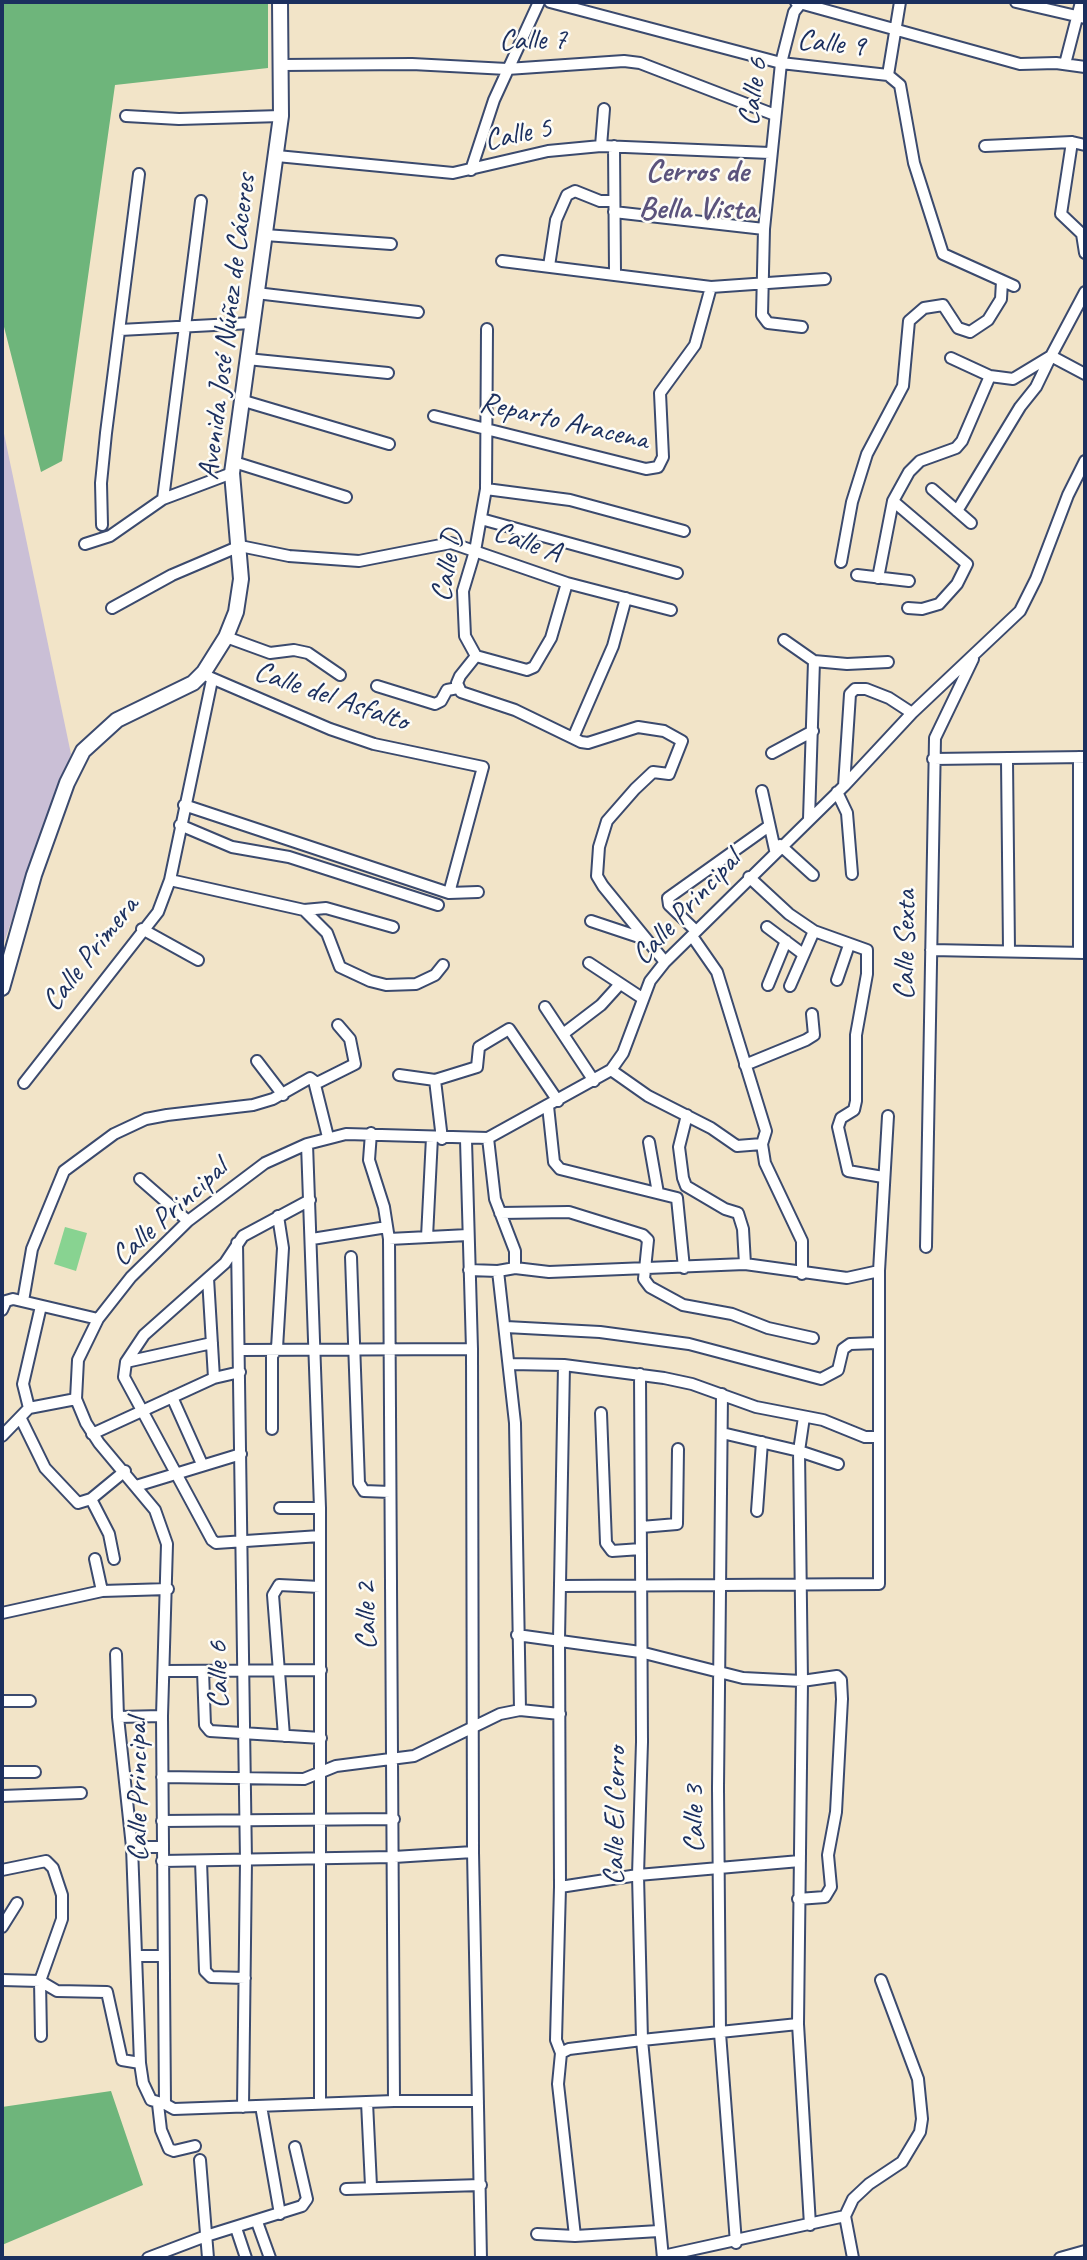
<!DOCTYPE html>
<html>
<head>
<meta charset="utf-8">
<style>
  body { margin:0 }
  #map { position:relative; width:1087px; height:2260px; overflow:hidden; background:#f2e4c8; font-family:Caveat,sans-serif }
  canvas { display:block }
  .frame { position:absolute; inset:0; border:4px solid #1b2f5e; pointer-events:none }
</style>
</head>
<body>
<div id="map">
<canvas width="1087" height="2260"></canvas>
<div class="frame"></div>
</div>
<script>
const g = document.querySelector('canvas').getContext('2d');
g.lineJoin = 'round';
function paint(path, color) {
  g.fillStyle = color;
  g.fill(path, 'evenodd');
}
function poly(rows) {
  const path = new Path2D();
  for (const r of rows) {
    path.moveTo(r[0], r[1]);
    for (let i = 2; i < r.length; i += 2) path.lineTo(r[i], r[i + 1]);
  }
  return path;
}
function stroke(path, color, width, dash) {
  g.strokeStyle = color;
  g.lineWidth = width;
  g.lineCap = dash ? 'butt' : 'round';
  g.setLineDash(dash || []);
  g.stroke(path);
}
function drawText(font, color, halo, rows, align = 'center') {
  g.font = font + ' Caveat,sans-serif';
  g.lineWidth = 5;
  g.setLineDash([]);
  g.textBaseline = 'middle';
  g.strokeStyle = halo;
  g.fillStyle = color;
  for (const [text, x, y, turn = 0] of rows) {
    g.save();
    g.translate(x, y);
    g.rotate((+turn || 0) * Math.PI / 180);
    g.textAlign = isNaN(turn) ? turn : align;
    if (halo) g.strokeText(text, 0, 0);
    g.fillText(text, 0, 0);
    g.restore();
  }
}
const industrial = poly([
  [2,424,71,754,2,948]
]);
const green = poly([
  [65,1227,87,1233,76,1271,54,1264]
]);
const forest = poly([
  [2,2,268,2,268,68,115,85,62,461,41,472,2,319],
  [111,2091,143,2185,2,2245,2,2107]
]);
const minor = poly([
  [550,2,781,63,888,75,900,85,914,163,943,254,1014,286],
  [796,2,1020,64,1056,63,1085,67],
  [802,2,794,12,781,63,764,229,762,315,768,323,802,327],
  [1016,2,1085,18],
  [1065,64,1081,2],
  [282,65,412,64,507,69,624,61,640,63,775,115],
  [888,75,900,2],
  [126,116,179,119,281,116],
  [1072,142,1061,214,1082,234,1085,253],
  [601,146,604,109],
  [614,146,615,273],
  [985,146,1072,142,1085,145],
  [277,156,453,173,548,151,601,146,770,153],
  [471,170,494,100,539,2],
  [614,212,764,229],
  [265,235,391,244],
  [502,261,711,287,825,279],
  [549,266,556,220,567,195,575,191,600,201,614,201],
  [256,293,418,312],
  [487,329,486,489,475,551,463,591,465,636,476,656,527,670,534,667,551,638,567,583],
  [120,330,252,323],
  [951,358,990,376,1013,379,1051,356,1085,292],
  [247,359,388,373],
  [244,401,389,444],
  [434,416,646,469,658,467,663,457,660,393,695,345,711,287],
  [234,462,346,497],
  [486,489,570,500,684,531],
  [932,489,971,523],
  [163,499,201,201],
  [893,501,967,564,957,584,939,604,922,609,908,608],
  [957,511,1020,407,1036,387,1051,356,1085,374],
  [481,519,677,573],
  [102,525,101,483,106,433,139,174],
  [85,544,110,536,163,499,232,473],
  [841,562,852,502,867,454,903,386,909,321,924,308,943,305,958,328,970,332,988,320,1001,299,1002,281],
  [857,575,909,581],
  [878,578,893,501,909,472,920,461,956,448,962,441,990,376],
  [112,608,172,575,240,546,289,556,359,561,451,543,567,583,671,610],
  [226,637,270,653,294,650,308,653,340,675],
  [784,640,814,661,809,819],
  [476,656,460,676,457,683,461,692,515,710,581,742,588,743,638,727,664,731,682,741,669,774,653,772,635,789,607,821,599,847,597,876,603,886,665,962],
  [814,661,847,664,888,662],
  [209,677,330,729,374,744,483,767,449,893],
  [377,686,435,704,441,701,447,690,458,688],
  [573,738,613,646,626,598],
  [772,753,813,731],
  [933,759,1085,757],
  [1007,760,1009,950],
  [844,786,850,694,855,689,866,689,889,698,912,713],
  [762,791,775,850],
  [837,792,847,813,852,874],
  [184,805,449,893,478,892],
  [180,825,232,847,289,857,438,905],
  [780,845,813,875],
  [749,877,789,914,814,931,867,950,867,974,856,1035,856,1101,854,1110,841,1118,838,1127,848,1171,883,1177],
  [170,880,304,910,327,933,340,967,370,981,386,985,416,984,435,975,443,965],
  [304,910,326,908,393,927],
  [591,921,642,938],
  [767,927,803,954],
  [142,929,198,960],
  [696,931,669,905,668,898,769,826],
  [692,936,717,972,766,1131,762,1144,765,1163,802,1241,802,1274],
  [931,950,1085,953],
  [1079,953,1079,757],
  [589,963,642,998],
  [837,980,849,945],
  [768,985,786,941],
  [790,986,814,931],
  [545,1007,594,1081],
  [563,1034,601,1005,620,984],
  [257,1061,283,1095],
  [745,1065,806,1040,814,1035,812,1014],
  [611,1070,648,1096,711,1128,737,1146,762,1144],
  [399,1075,435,1080,477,1067,479,1047,509,1029,558,1101],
  [435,1080,442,1139],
  [24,1083,158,912,170,880,212,680],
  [315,1084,355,1064,350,1039,338,1025],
  [548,1106,554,1162,560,1169,677,1198,684,1268],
  [687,1115,679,1147,683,1178,686,1186,725,1209,738,1213,743,1229,745,1264],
  [371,1133,369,1160,384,1207,389,1239,394,2101],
  [488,1138,495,1199,515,1251,515,1268],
  [466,1140,472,1349,473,1852,481,2258],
  [649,1142,658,1193],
  [307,1144,320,1508,320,2103],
  [140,1179,188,1221],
  [310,1200,243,1236,225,1263,144,1335,126,1362,124,1377,212,1540,216,1543,320,1536],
  [500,1213,569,1212,643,1235,648,1240,644,1279,650,1287,683,1305,732,1314,768,1328,813,1338],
  [427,1237,432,1137],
  [312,1239,387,1227],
  [389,1239,468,1235],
  [237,1243,246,1860,243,2107],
  [926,1247,935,738,973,659],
  [351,1257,359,1483,364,1491,390,1492],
  [469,1270,498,1271,515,1268,549,1272,745,1264,847,1278,879,1271],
  [498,1271,515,1423,520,1710],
  [208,1278,214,1378],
  [23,1301,32,1249,64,1171,114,1134,146,1119,167,1115,253,1105,273,1099,310,1078,314,1081,328,1137],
  [2,1310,6,1301,13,1299,98,1319],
  [506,1327,600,1332,689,1344,821,1379,838,1370,843,1349,850,1344,877,1343],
  [240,1350,472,1349],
  [126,1362,212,1343],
  [510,1364,564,1365,664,1378,692,1384,756,1407,823,1420,865,1437,878,1437],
  [564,1365,559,1639,560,1887,556,2040,561,2053,558,2084,575,2236],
  [640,1374,642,1742,638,1875,642,2040,663,2258],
  [722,1394,718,1788,720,2033,736,2243],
  [172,1397,202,1464],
  [29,1408,23,1384,41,1306],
  [601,1413,606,1543,612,1551,641,1549],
  [804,1417,799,1451,802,1681,798,2024,810,2225],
  [21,1419,45,1468,78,1503,91,1499,109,1534,114,1559],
  [272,1429,272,1356,277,1348,283,1248,278,1216],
  [722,1433,799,1451,838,1464],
  [92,1434,214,1378,240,1372],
  [2,1436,29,1408,76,1399],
  [136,1486,241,1454],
  [91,1499,125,1471],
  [280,1508,320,1508],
  [757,1511,762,1442],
  [641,1527,677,1524,678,1449],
  [95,1559,102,1591],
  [561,1586,879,1584,879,1271,888,1116],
  [2,1613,102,1591,168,1589],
  [517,1635,640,1652,743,1678,802,1681,837,1676,841,1680,842,1699,836,1812,828,1855,831,1887,825,1897,798,1899],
  [116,1654,118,1717,132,1847,140,2063,143,2083,151,2100,165,2104],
  [164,1671,321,1670],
  [203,1671,205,1725,210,1731,321,1738],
  [2,1701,30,1701],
  [118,1717,162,1716],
  [284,1736,273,1595,279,1585,320,1587],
  [2,1772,35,1772],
  [162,1777,304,1779,336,1766,414,1756,500,1714,520,1710,560,1714],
  [2,1796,81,1793],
  [162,1821,394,1819],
  [132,1847,162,1847],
  [162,1861,394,1857,473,1852],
  [201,1861,205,1971,211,1977,245,1978],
  [2,1870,46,1861,53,1868,62,1895,62,1919,40,1981,57,1991,107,1992,122,2060,140,2063],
  [560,1887,638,1875,800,1861],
  [2,1927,17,1903],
  [136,1956,162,1956],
  [2,1980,40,1981,41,2036],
  [561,2053,569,2049,642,2040,798,2024],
  [478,2101,394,2101,174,2109,165,2104,162,1716,167,1544,155,1510,99,1443,86,1423,76,1399,78,1360,98,1319,131,1277,188,1221,265,1163,307,1144,346,1134,488,1138,611,1070,623,1053,650,981,665,962,844,786,912,713,1020,611,1036,579,1068,495,1085,461],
  [367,2102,371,2186],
  [158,2104,161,2130,169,2149,174,2151,195,2146],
  [261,2106,280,2214],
  [200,2160,208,2258],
  [346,2189,481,2185],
  [257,2222,270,2258],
  [236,2228,246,2258],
  [537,2234,575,2236,659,2231],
  [663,2256,845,2216],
  [148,2258,206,2236,302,2206,307,2199,295,2147],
  [853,2258,845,2216,853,2199,869,2184,902,2162,920,2132,922,2119,918,2079,881,1980],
  [1060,2258,1085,2251]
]);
const major = poly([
  [2,988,34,875,67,783,83,751,117,720,193,683,204,672,226,637,236,612,241,579,232,473,281,116,280,2]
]);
const streetNames = [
  ["Calle 7",533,41,-1],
  ["Calle 9",831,44,6],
  ["Calle 6",754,92,-82],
  ["Calle 5",518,135,-12],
  ["Avenida José Núñez de Cáceres",228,327,-83],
  ["Reparto Aracena",564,422,13],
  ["Calle A",527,543,20],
  ["Calle D",448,566,-80],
  ["Calle del Asfalto",331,697,19],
  ["Calle Principal",687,908,-47],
  ["Calle Sexta",906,945,-89],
  ["Calle Primera",91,954,-52],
  ["Calle Principal",170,1213,-42],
  ["Calle 2",367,1616,-91],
  ["Calle 6",219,1675,-91],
  ["Calle Principal",138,1790,-90],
  ["Calle El Cerro",616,1816,-89],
  ["Calle 3",694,1819,-90]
];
const neighbourhoodNames = [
  ["Cerros de",697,173],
  ["Bella Vista",697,210]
];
paint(industrial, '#cabfd6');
paint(green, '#88d391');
paint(forest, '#6eb57b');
stroke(minor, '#3b4a6e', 14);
stroke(major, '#3b4a6e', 18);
stroke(minor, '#fff', 10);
stroke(major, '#fff', 14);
drawText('30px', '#1b2f5e', '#fdfcf7', streetNames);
drawText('bold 32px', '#5b537c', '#fdfcf7', neighbourhoodNames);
</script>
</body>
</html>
